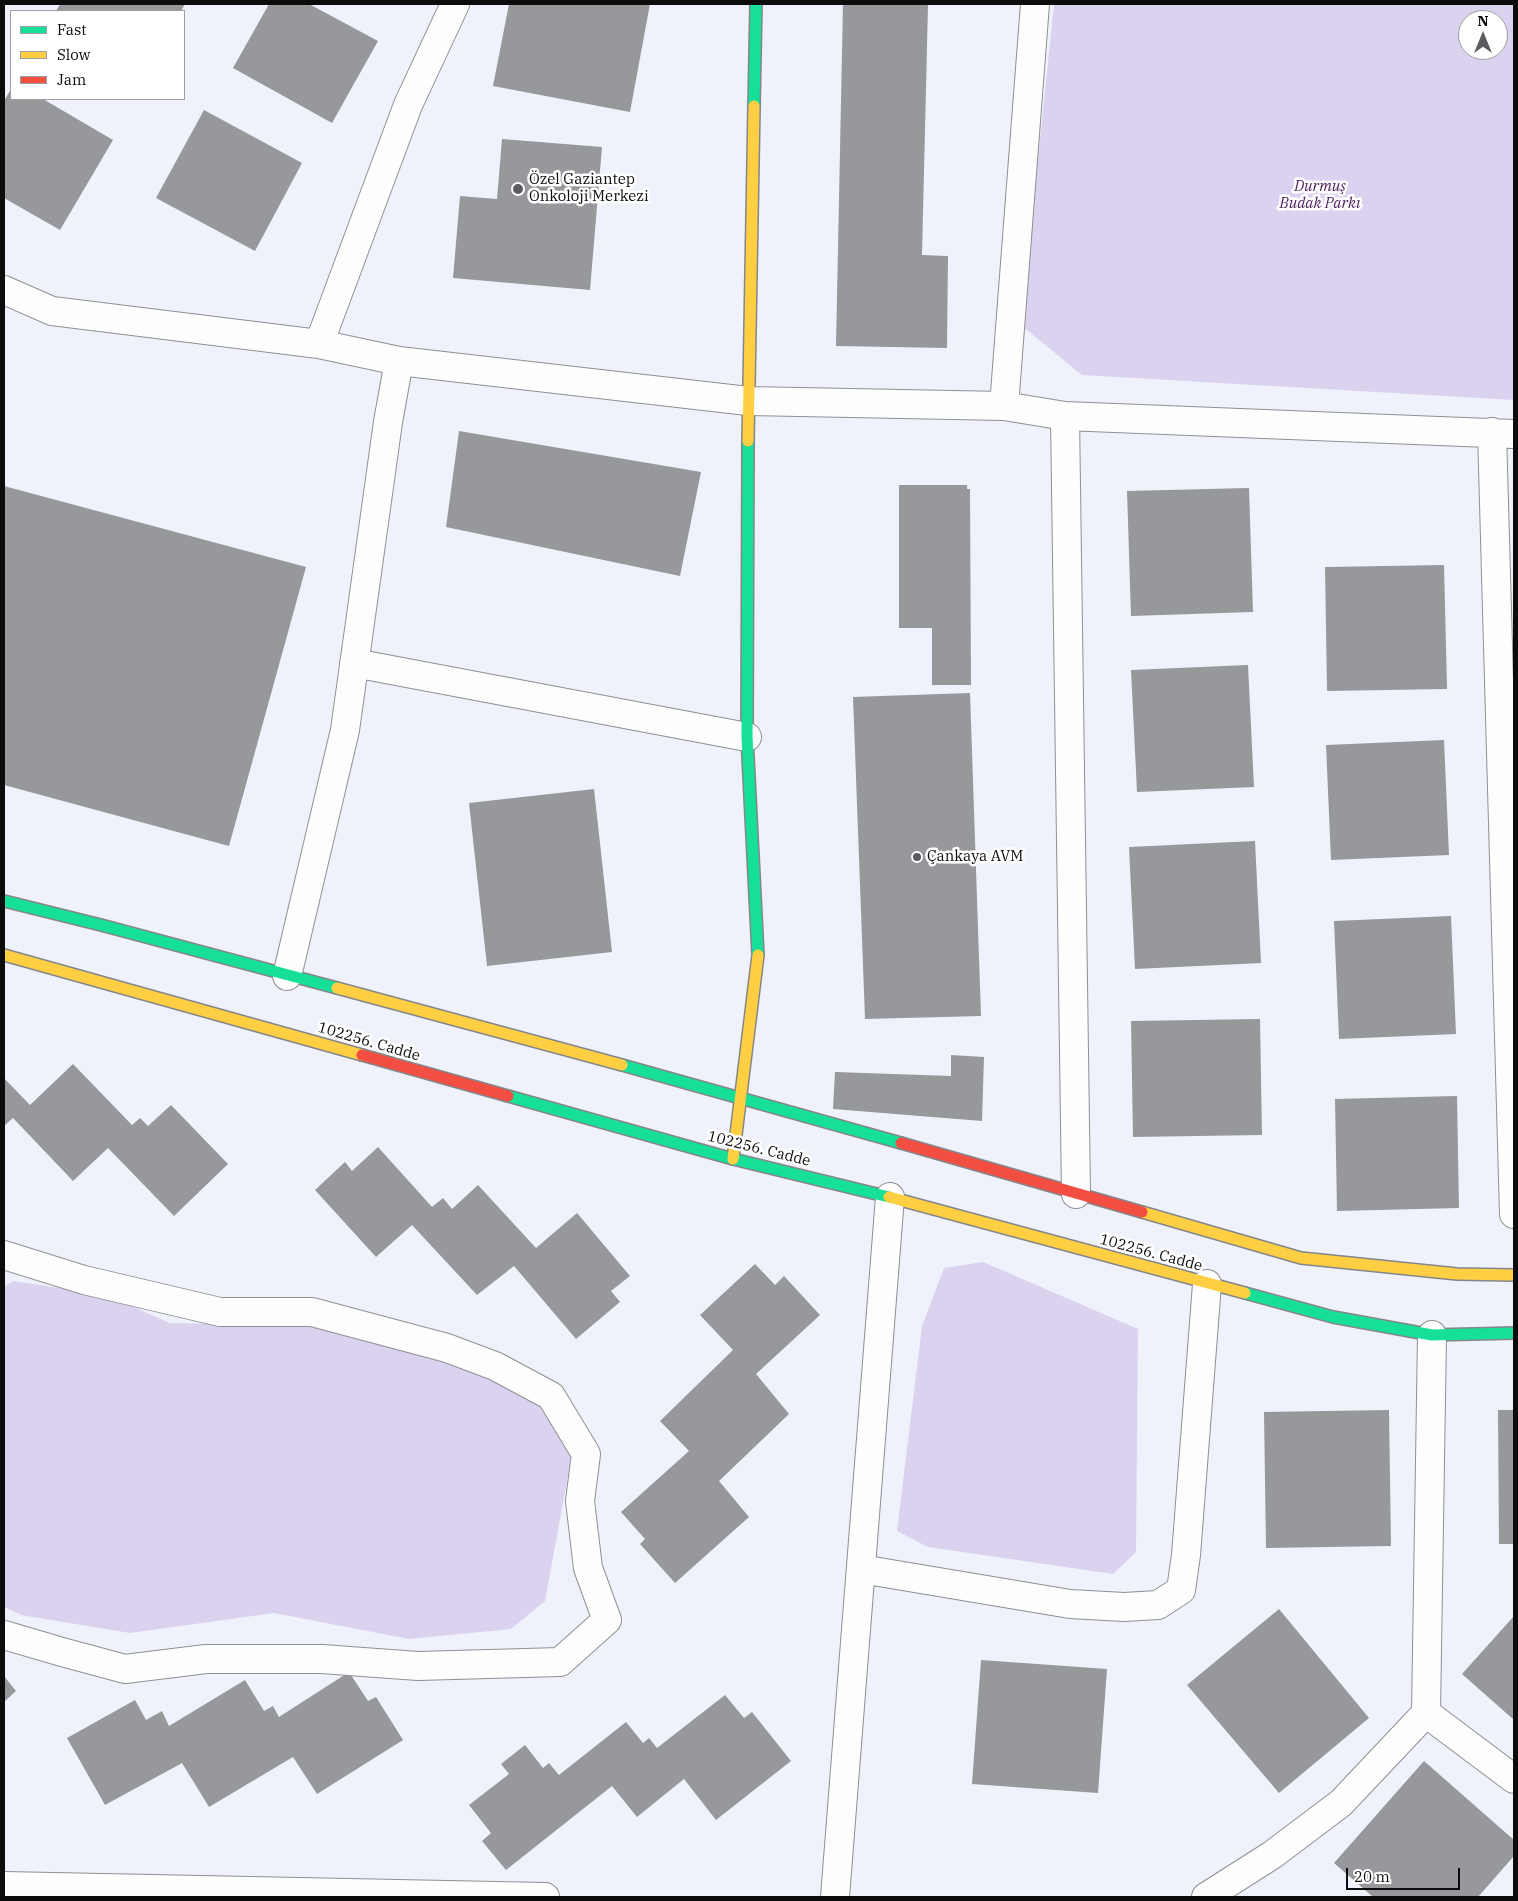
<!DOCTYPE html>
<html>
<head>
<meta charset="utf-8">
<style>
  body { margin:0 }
  #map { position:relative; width:1518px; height:1901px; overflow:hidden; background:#eff2fa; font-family:"IBM Plex Serif",serif }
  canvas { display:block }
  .frame { position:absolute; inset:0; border:5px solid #0c0c0c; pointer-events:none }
  .legend { position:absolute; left:10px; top:10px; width:175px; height:90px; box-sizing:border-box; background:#fff; border:1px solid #9e9e9e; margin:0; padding:6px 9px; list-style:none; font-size:15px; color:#0c0c0c }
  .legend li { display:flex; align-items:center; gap:10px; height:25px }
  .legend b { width:25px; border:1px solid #9e9e9e }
  .north { position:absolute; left:1458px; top:10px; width:50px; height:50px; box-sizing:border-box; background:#fff; border:1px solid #9e9e9e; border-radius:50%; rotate:0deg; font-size:14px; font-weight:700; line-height:20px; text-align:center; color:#0c0c0c }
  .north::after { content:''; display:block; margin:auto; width:18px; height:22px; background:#5b5c5f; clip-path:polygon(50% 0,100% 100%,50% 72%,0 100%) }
  .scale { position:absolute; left:1346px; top:1868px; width:114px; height:22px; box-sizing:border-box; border:2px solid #0c0c0c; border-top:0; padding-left:6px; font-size:15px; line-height:18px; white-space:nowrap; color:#0c0c0c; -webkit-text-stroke:4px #fff; paint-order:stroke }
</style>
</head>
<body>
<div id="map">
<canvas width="1518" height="1901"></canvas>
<div class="frame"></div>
<ul class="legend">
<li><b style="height:6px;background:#16e098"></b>Fast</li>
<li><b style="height:6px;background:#ffcf43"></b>Slow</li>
<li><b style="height:6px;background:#f24e42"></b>Jam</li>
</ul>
<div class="north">N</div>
<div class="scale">20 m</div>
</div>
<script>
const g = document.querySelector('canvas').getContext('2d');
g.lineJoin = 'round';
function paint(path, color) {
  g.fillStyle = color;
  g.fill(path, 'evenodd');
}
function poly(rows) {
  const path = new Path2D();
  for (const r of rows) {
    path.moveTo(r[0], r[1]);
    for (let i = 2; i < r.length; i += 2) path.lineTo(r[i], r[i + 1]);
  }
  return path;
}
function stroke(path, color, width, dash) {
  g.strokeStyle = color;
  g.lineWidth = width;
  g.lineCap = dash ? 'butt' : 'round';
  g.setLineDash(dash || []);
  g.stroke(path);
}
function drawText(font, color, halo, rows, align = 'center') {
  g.font = font + ' "IBM Plex Serif",serif';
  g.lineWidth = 5;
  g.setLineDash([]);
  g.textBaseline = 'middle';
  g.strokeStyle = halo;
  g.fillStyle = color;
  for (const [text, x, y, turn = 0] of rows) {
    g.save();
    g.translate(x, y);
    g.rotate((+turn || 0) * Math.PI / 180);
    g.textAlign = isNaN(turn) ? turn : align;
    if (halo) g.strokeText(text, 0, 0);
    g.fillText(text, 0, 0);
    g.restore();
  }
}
const green = poly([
  [1054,4,1514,4,1514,400,1082,375,1021,325],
  [1468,20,1498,20,1498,50,1468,50],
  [983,1262,1138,1329,1136,1552,1113,1574,928,1547,897,1531,922,1326,944,1268],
  [13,1281,106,1295,170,1323,302,1325,500,1367,565,1413,571,1459,545,1601,511,1629,409,1639,274,1613,130,1633,21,1615,4,1607,4,1287]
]);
const building = poly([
  [60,4,185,4,181,11,56,11],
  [269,4,309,4,378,41,332,123,233,68],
  [509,4,650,4,630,112,493,86],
  [843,4,928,4,922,255,948,256,947,348,836,346],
  [11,89,11,99,43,99,113,140,60,230,4,198,4,101],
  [204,110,302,163,255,251,156,198],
  [502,139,602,147,590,290,453,278,460,196,497,199],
  [459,431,701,472,680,576,446,527],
  [899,485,967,485,967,489,970,489,971,685,932,685,932,628,899,628],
  [4,486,306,567,229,846,4,785],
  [1249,488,1253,612,1131,616,1127,491],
  [1444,565,1447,689,1327,691,1325,567],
  [1248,665,1254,787,1137,792,1131,670],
  [970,693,981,1016,865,1019,853,697],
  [1444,740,1449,855,1331,860,1326,745],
  [594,789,612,952,487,966,469,803],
  [1255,841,1261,963,1135,969,1129,847],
  [1451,916,1456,1034,1339,1039,1334,921],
  [1260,1019,1262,1135,1133,1137,1131,1021],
  [951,1055,984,1057,982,1121,833,1109,835,1072,951,1076],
  [73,1064,132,1125,140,1118,148,1126,171,1105,228,1164,174,1216,108,1148,73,1181,13,1118,4,1126,4,1078,30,1105],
  [1457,1096,1459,1208,1337,1211,1335,1099],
  [378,1147,432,1207,443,1198,452,1209,478,1185,536,1248,577,1213,630,1276,611,1291,620,1302,576,1339,514,1266,477,1295,412,1225,376,1257,315,1190,345,1162,352,1171],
  [755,1264,775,1285,784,1276,820,1315,756,1374,789,1414,719,1481,749,1517,675,1583,640,1544,645,1539,621,1512,689,1451,660,1421,733,1350,700,1315],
  [1389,1410,1391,1546,1266,1548,1264,1412],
  [1498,1410,1514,1410,1514,1544,1499,1544],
  [1279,1609,1369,1718,1279,1793,1187,1685],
  [1514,1616,1514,1720,1462,1674],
  [981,1660,1107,1669,1098,1793,972,1784],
  [349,1672,368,1701,376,1697,403,1740,317,1794,293,1757,209,1807,182,1763,105,1805,67,1738,135,1700,146,1720,162,1711,169,1726,245,1680,264,1711,273,1706,279,1717],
  [4,1676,16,1691,4,1702],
  [725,1695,744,1718,752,1712,791,1761,716,1820,684,1779,637,1817,612,1786,506,1870,482,1841,491,1833,469,1805,509,1774,501,1764,525,1745,543,1768,549,1763,559,1775,626,1722,643,1743,649,1738,657,1748],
  [1424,1761,1514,1840,1514,1856,1478,1897,1373,1897,1334,1863]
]);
const street = poly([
  [4,290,52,311,319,344,399,361,748,401,1004,406,1065,416,1514,434],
  [319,344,408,105,455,4],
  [1004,406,1035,4],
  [1065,416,1076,1194],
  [1492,432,1514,1214],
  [354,663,747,737],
  [287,976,345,730,388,422,399,361],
  [4,1255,84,1280,220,1312,312,1312,447,1348,495,1366,551,1396,586,1454,580,1501,588,1568,607,1620,560,1662,418,1666,322,1659,206,1659,125,1669,62,1652,4,1635],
  [1432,1335,1426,1713,1514,1779],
  [861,1569,1070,1604,1124,1607,1158,1605,1181,1590,1186,1555,1207,1284],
  [4,1886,545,1897],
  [835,1897,890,1197],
  [1206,1897,1272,1855,1341,1803,1426,1713]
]);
const fast = poly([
  [754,106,756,4],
  [748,441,747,737,758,955],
  [4,901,101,925,337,988],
  [622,1065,901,1143],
  [508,1096,733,1159,889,1197],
  [1245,1293,1333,1317,1432,1335,1514,1333]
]);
const slow = poly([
  [748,441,754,106],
  [4,955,362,1055],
  [337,988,622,1065],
  [733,1159,758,955],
  [889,1197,1245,1293],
  [1142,1212,1301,1258,1457,1274,1514,1275]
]);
const jam = poly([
  [362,1055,508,1096],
  [901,1143,1142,1212]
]);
const markers = [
  [518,189,6,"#5b5c5f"],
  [917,857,5,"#5b5c5f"]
];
const poiNames = [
  ["Özel Gaziantep",529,180],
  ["Onkoloji Merkezi",529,197],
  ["Çankaya AVM",927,857]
];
const parkNames = [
  ["Durmuş",1320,187],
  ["Budak Parkı",1320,204]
];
const streetNames = [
  ["102256. Cadde",369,1042,16],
  ["102256. Cadde",759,1149,14],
  ["102256. Cadde",1151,1253,15]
];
paint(green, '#dbd2ef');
paint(building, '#96989c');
stroke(street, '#8e9093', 30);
stroke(fast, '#85868a', 14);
stroke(slow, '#85868a', 14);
stroke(jam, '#85868a', 14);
stroke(street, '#fdfdfe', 28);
stroke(fast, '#16e098', 11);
stroke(slow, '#ffcf43', 11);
stroke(jam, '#f24e42', 11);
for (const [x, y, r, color] of markers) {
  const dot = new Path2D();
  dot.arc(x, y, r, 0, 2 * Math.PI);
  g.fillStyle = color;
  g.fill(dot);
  stroke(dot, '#fff', 2);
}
drawText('15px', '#0c0c0c', '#fff', poiNames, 'left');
drawText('italic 15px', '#4f2060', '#fff', parkNames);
drawText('15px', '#0c0c0c', '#fff', streetNames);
</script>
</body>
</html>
